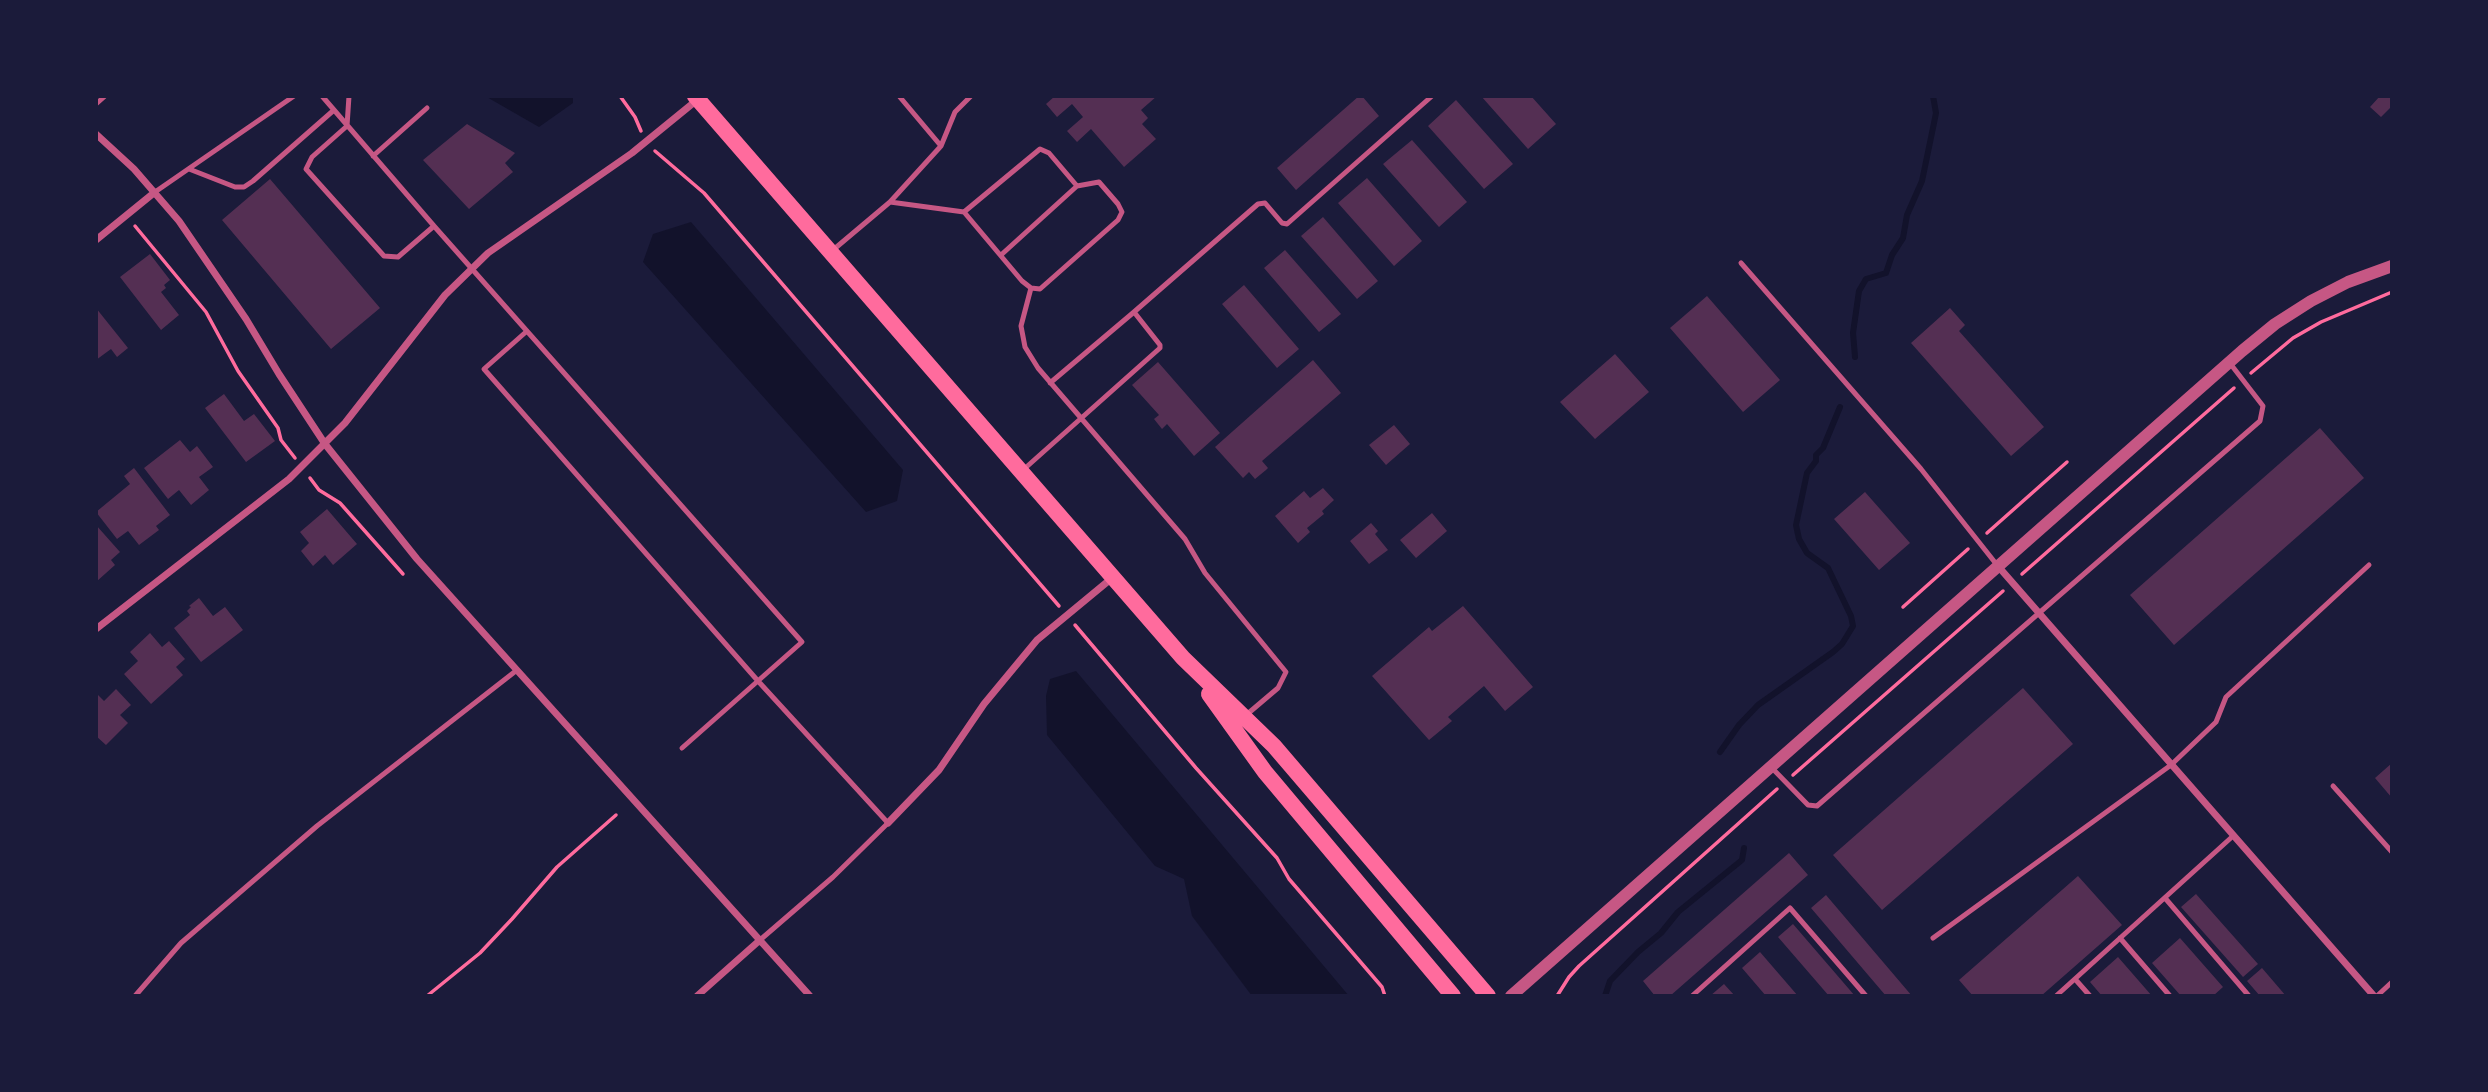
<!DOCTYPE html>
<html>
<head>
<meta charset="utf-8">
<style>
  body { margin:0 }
  #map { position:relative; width:2488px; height:1092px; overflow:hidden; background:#1b1b3a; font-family:Lato,sans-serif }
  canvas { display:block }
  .frame { position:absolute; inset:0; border:98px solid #1b1b3a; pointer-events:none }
</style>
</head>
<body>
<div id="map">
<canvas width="2488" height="1092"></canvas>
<div class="frame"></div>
</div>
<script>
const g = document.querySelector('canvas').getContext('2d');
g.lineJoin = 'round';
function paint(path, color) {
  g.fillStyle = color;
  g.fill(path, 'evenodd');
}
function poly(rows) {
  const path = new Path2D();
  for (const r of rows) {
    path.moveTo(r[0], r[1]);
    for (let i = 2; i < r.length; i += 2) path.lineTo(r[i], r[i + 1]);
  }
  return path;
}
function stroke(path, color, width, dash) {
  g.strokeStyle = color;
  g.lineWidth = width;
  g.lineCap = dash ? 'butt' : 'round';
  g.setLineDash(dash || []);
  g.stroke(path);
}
const water = poly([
  [485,96,573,96,573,103,539,127],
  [691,222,903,470,897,501,866,512,643,262,653,234],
  [1076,671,1349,996,1252,996,1192,916,1184,879,1155,866,1047,735,1046,696,1050,679]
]);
const stream = poly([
  [1855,357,1853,333,1859,291,1866,279,1886,273,1892,255,1903,238,1907,215,1922,181,1934,123,1936,113,1933,96],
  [1720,752,1739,725,1758,705,1833,652,1842,644,1853,626,1851,616,1828,568,1807,553,1799,539,1796,525,1807,473,1816,461,1816,455,1823,448,1840,407],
  [1605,996,1610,981,1638,952,1661,933,1678,912,1742,860,1744,848]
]);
const building = poly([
  [1055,96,1157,96,1141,110,1148,118,1142,124,1156,139,1124,167,1091,129,1077,142,1067,131,1083,117,1072,104,1057,117,1046,104],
  [1359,96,1362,96,1379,116,1296,190,1277,168],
  [1481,96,1531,96,1556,124,1528,149],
  [2380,96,2392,96,2392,106,2381,117,2370,107],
  [1456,100,1513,164,1484,189,1428,126],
  [467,124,515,153,505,163,513,172,469,209,423,160],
  [1412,140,1467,202,1439,227,1383,164],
  [1367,178,1422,241,1394,266,1338,203],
  [270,179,380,308,331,349,222,220],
  [1323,217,1378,281,1357,299,1301,236],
  [1285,250,1341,314,1319,332,1264,268],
  [150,254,170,280,164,285,166,288,161,292,179,315,161,330,120,277],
  [1244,285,1299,349,1277,368,1222,304],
  [1707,296,1780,380,1743,412,1670,328],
  [96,308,128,348,117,357,111,349,96,360],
  [1950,308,1965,325,1959,331,2044,427,2011,456,1911,343],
  [1615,354,1649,392,1595,439,1560,402],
  [1313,360,1341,393,1262,461,1268,468,1266,470,1255,479,1249,472,1243,478,1215,447],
  [1158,362,1220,433,1194,456,1167,424,1162,429,1154,419,1159,415,1132,385],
  [224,394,244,421,254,414,275,441,246,462,205,408],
  [1394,425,1410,444,1386,465,1369,445],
  [2320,428,2364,478,2174,645,2130,595],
  [180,440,190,452,197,446,213,467,199,477,209,490,191,505,179,490,168,499,144,468],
  [134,468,170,515,156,526,159,530,139,545,128,531,117,539,96,512,130,484,124,476],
  [1323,488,1334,500,1322,511,1324,514,1307,528,1310,532,1298,543,1275,516,1304,491,1310,498],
  [1865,492,1910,543,1879,570,1834,519],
  [327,509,357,544,333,565,325,555,313,566,301,551,309,543,300,532],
  [1432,513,1447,531,1416,558,1400,540],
  [1371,523,1378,531,1375,534,1388,550,1369,564,1350,541],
  [96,525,120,552,111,560,115,565,96,582],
  [199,598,213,616,225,607,243,630,201,662,174,628,190,615,187,611,191,607,189,606],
  [1463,606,1533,687,1505,711,1484,686,1448,717,1452,721,1429,740,1372,676,1429,627,1432,631],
  [150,633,162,647,169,641,185,659,176,667,183,675,151,704,124,674,138,661,130,652],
  [2023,688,2073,744,1882,910,1833,855],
  [116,689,131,705,120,715,128,723,106,745,96,736,96,693,104,701],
  [2392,763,2392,798,2375,778],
  [1789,853,1808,875,1670,996,1655,996,1643,981],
  [2078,876,2122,925,2041,996,1973,996,1959,980],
  [2196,894,2258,964,2243,977,2181,907],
  [1826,895,1912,996,1886,996,1811,908],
  [1793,924,1855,996,1829,996,1778,937],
  [2180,938,2223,987,2213,996,2181,996,2152,963],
  [1760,952,1798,996,1766,996,1742,968],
  [2118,957,2152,996,2102,996,2090,982],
  [2262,968,2286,996,2260,996,2247,981],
  [1724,984,1735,996,1710,996]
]);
const path = poly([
  [620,96,635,117,641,131],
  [655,151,704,193,1059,606],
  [135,226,206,312,238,371,278,428,281,440,295,458],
  [2251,373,2293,338,2321,322,2392,292],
  [310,478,319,490,340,503,403,574],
  [1987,533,2067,462],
  [2022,574,2234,388],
  [1903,607,1968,549],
  [1075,625,1196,768,1277,858,1289,879,1382,987,1385,996],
  [1793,775,2003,591],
  [427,996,480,953,512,919,557,867,616,815],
  [1557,996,1569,977,1579,966,1777,789]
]);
const service = poly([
  [322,96,434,226],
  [349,96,347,126,312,157,306,169,384,256,398,257,434,226,802,642,682,748],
  [96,104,105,96],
  [941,146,955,112,971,96],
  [373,156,427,108],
  [189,169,235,187,244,187,253,181,334,110],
  [155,192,294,96],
  [890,202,941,146,899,96],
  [833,250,890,202,964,212,1022,281,1031,288,1040,289,1118,220,1122,212,1118,204,1099,182,1077,186,1049,153,1040,149,964,212],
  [1001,255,1077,186],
  [1741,263,1921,469,1997,565],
  [1031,288,1021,326,1025,347,1038,368,1185,539,1205,573,1286,672,1278,688,1245,716],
  [1134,312,1258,204,1265,203,1282,223,1287,224,1432,96],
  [527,331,484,369,758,681,888,823,833,877,760,940],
  [1023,470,1160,348,1160,345,1134,312,1050,383],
  [1770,766,1808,805,1817,806,2260,421,2263,406,2229,362],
  [2333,786,2392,852],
  [2165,898,2249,996],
  [1933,938,2171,765,2216,722,2226,697,2369,565],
  [2120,938,2170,996],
  [2075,979,2090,996],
  [135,996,181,943,317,826,517,670],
  [1692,996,1790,908,1866,996],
  [2056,996,2233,836],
  [2377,996,2392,982]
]);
const minor = poly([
  [96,134,134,169,179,221,246,319,279,374,325,444,417,559,810,996],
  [96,240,155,192],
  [1997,565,2374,996],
  [96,629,289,479,345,423,445,295,488,253,632,153,697,100],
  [888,823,939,770,984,704,1037,640,1112,578],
  [697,996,760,940]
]);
const tertiary = poly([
  [1511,996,2242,351,2275,324,2311,301,2348,282,2392,266]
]);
const primary = poly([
  [695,96,1183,658,1274,746,1488,996],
  [1209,694,1265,772,1453,996]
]);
paint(water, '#12122b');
stroke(stream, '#12122b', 6);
paint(building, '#542f53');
stroke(path, '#ff6b9d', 3.5);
stroke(service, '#c65784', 5);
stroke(minor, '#c65784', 7);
stroke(tertiary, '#c65784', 12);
stroke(primary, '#ff6b9d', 16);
</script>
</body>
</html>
